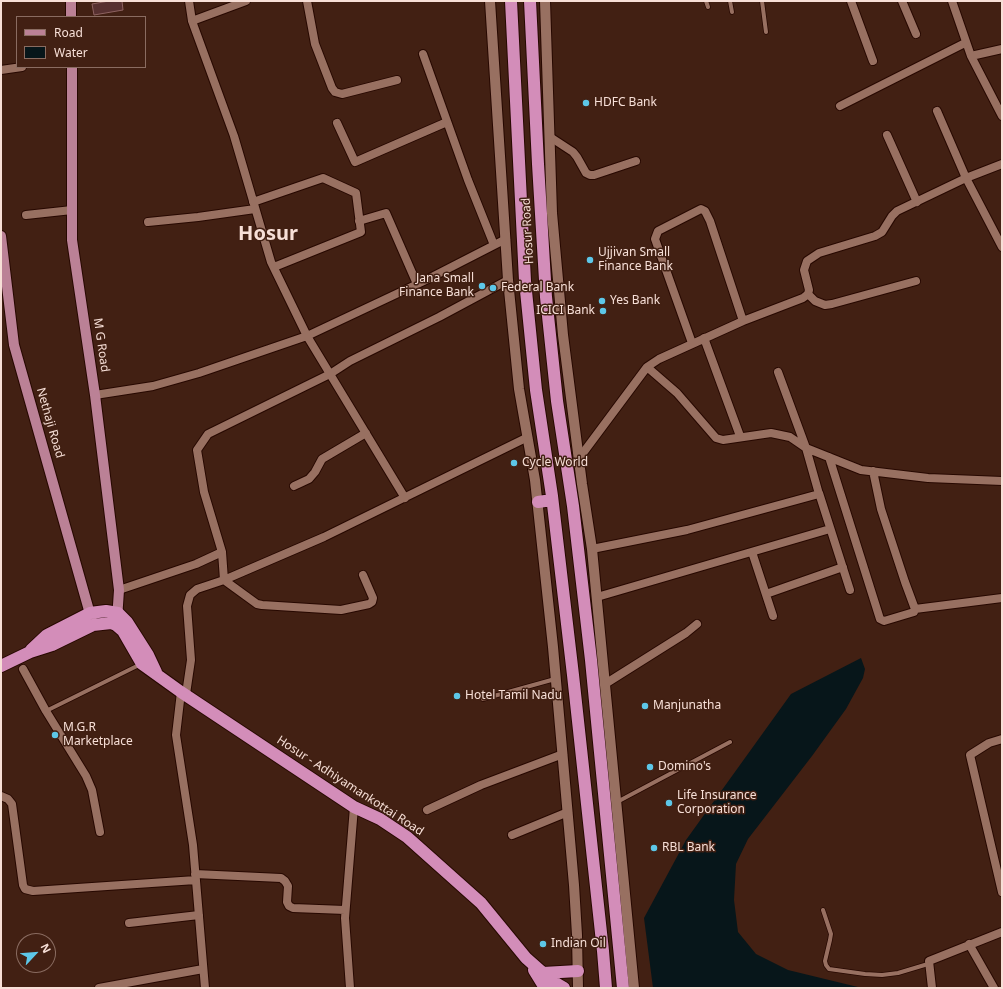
<!DOCTYPE html>
<html>
<head>
<meta charset="utf-8">
<style>
  body { margin:0 }
  #map { position:relative; width:1003px; height:989px; overflow:hidden; background:#422013; font-family:"Noto Sans",sans-serif }
  canvas { display:block }
  .frame { position:absolute; inset:0; border:2px solid #f7dfd7; pointer-events:none }
  .legend { position:absolute; left:16px; top:16px; width:130px; height:52px; box-sizing:border-box; background:#422013; border:1px solid #8a6c61; margin:0; padding:5px 7px; list-style:none; font-size:12px; color:#f7dfd7 }
  .legend li { display:flex; align-items:center; gap:8px; height:20px }
  .legend b { width:20px; border:1px solid #8a6c61 }
  .north { position:absolute; left:16px; top:933px; width:40px; height:40px; box-sizing:border-box; background:#422013; border:1px solid #8a6c61; border-radius:50%; rotate:64deg; font-size:11px; font-weight:700; line-height:16px; text-align:center; color:#f7dfd7 }
  .north::after { content:''; display:block; margin:auto; width:14px; height:18px; background:#5dc7e8; clip-path:polygon(50% 0,100% 100%,50% 72%,0 100%) }
</style>
</head>
<body>
<div id="map">
<canvas width="1003" height="989"></canvas>
<div class="frame"></div>
<ul class="legend">
<li><b style="height:5px;background:#bb8196"></b>Road</li>
<li><b style="height:11px;background:#07161a"></b>Water</li>
</ul>
<div class="north">N</div>
</div>
<script>
const g = document.querySelector('canvas').getContext('2d');
g.lineJoin = 'round';
function paint(path, color) {
  g.fillStyle = color;
  g.fill(path, 'evenodd');
}
function poly(rows) {
  const path = new Path2D();
  for (const r of rows) {
    path.moveTo(r[0], r[1]);
    for (let i = 2; i < r.length; i += 2) path.lineTo(r[i], r[i + 1]);
  }
  return path;
}
function stroke(path, color, width, dash) {
  g.strokeStyle = color;
  g.lineWidth = width;
  g.lineCap = dash ? 'butt' : 'round';
  g.setLineDash(dash || []);
  g.stroke(path);
}
function drawText(font, color, halo, rows, align = 'center') {
  g.font = font + ' "Noto Sans",sans-serif';
  g.lineWidth = 3;
  g.setLineDash([]);
  g.textBaseline = 'middle';
  g.strokeStyle = halo;
  g.fillStyle = color;
  for (const [text, x, y, turn = 0] of rows) {
    g.save();
    g.translate(x, y);
    g.rotate((+turn || 0) * Math.PI / 180);
    g.textAlign = isNaN(turn) ? turn : align;
    if (halo) g.strokeText(text, 0, 0);
    g.fillText(text, 0, 0);
    g.restore();
  }
}
const water = poly([
  [861,658,865,669,863,678,846,709,812,756,748,839,736,864,734,900,738,932,756,954,788,970,862,988,653,988,644,918,686,840,791,694]
]);
const building = poly([
  [109,1,122,1,123,10,94,15,92,4,109,1]
]);
const lane = poly([
  [706,1,708,7],
  [730,1,732,12],
  [762,1,766,32],
  [483,699,555,679],
  [46,711,141,664],
  [617,802,730,742],
  [823,910,831,934,830,940,825,961,826,965,829,969,865,974,882,975,898,973,928,964]
]);
const street = poly([
  [189,1,192,21,234,136,271,262,307,336,405,498],
  [307,1,315,44,332,88,335,92,342,94,397,80],
  [851,1,873,61],
  [902,1,916,34],
  [952,1,971,56],
  [192,21,246,1],
  [1002,49,971,56,1002,116],
  [423,54,468,180,494,245],
  [1,70,22,67],
  [840,106,965,43],
  [937,111,966,178,1002,247],
  [337,123,355,162,447,122],
  [887,135,917,202],
  [550,137,573,152,577,157,586,173,590,175,594,175,636,161],
  [253,202,323,178,356,193,361,232,274,267],
  [26,215,72,210],
  [359,221,386,213,417,284],
  [148,222,198,217,255,209],
  [808,294,815,301,825,305,832,304,916,281],
  [704,338,740,436],
  [692,343,655,239,658,231,701,209,705,211,710,221,743,321],
  [647,367,677,393,716,438,723,440,771,433,790,437,806,448],
  [778,372,806,448],
  [95,395,153,386,199,373,307,336,426,280,506,239],
  [580,457,647,367,659,359,743,321,803,298,808,294,809,290,804,270,807,261,819,253,875,236,882,232,892,216,897,211,966,178,1002,164],
  [829,457,880,619,884,621,914,612,915,609,905,582,881,509,873,471],
  [294,486,309,479,315,472,322,459,366,433],
  [819,493,850,590],
  [592,549,687,530,819,494,806,448,861,470,928,478,1002,481],
  [222,552,224,580,257,604,262,605,341,610,369,604,372,602,373,598,363,575],
  [752,552,773,616],
  [119,590,196,564,222,552,204,492,197,450,208,434,330,374,350,361,439,317,508,280],
  [766,594,843,567],
  [597,597,830,529],
  [915,609,1002,598],
  [23,669,46,711,86,776,92,790,100,832],
  [605,684,686,633,697,624],
  [181,692,176,735,193,845,205,988],
  [186,694,191,660,187,606,190,595,197,589,224,580,324,537,528,437],
  [1002,739,989,743,970,755,1002,892],
  [1,796,8,799,12,804,23,885,25,889,33,891,196,880],
  [427,810,481,785,563,754],
  [512,835,568,812],
  [195,874,281,878,285,881,288,886,287,902,289,906,293,908,345,910],
  [129,923,199,915],
  [969,944,994,988],
  [99,988,203,969],
  [350,988,345,918,354,807],
  [932,988,929,961,1002,932]
]);
const secondary = poly([
  [490,1,508,280,519,389,535,480,553,647,574,885,577,935,578,988],
  [545,1,552,213,563,335,582,484,592,549,634,988]
]);
const primary = poly([
  [71,1,71,17],
  [72,67,72,240,95,395,119,590,117,620],
  [1,236,14,345,92,621]
]);
const highway = poly([
  [511,1,525,281,536,390,552,496,573,675,603,951,606,988],
  [530,1,538,164,546,297,557,401,573,506,591,660,623,988],
  [538,502,552,500],
  [31,650,47,635,90,613,106,611,118,613,127,622,148,655,156,672],
  [1,666,30,652,52,645,93,625,111,623,116,625,123,631,142,664,181,692,354,807,380,819,407,837,481,903,526,958,552,981,564,988],
  [534,970,545,988],
  [543,973,578,971]
]);
const markers = [
  [586,103,4,"#5dc7e8"],
  [590,260,4,"#5dc7e8"],
  [482,286,4,"#5dc7e8"],
  [493,288,4,"#5dc7e8"],
  [602,301,4,"#5dc7e8"],
  [603,311,4,"#5dc7e8"],
  [514,463,4,"#5dc7e8"],
  [457,696,4,"#5dc7e8"],
  [645,706,4,"#5dc7e8"],
  [55,735,4,"#5dc7e8"],
  [650,767,4,"#5dc7e8"],
  [669,803,4,"#5dc7e8"],
  [654,848,4,"#5dc7e8"],
  [543,944,4,"#5dc7e8"]
];
const poiNames = [
  ["HDFC Bank",594,103],
  ["Ujjivan Small",598,253],
  ["Finance Bank",598,267],
  ["Jana Small",474,279,"right"],
  ["Finance Bank",474,293,"right"],
  ["Federal Bank",501,288],
  ["Yes Bank",610,301],
  ["ICICI Bank",595,311,"right"],
  ["Cycle World",522,463],
  ["Hotel Tamil Nadu",465,696],
  ["Manjunatha",653,706],
  ["M.G.R",63,728],
  ["Marketplace",63,742],
  ["Domino's",658,767],
  ["Life Insurance",677,796],
  ["Corporation",677,810],
  ["RBL Bank",662,848],
  ["Indian Oil",551,944]
];
const streetNames = [
  ["Hosur Road",528,231,-93],
  ["M G Road",101,345,82],
  ["Nethaji Road",50,423,74],
  ["Hosur - Adhiyamankottai Road",350,786,33]
];
const townNames = [
  ["Hosur",268,234]
];
paint(water, '#07161a');
paint(building, '#573030');
stroke(building, '#8d6260', 1);
stroke(lane, '#270800', 5.5);
stroke(street, '#270800', 10);
stroke(secondary, '#270800', 12);
stroke(primary, '#270800', 12);
stroke(highway, '#270800', 14);
stroke(lane, '#987061', 4);
stroke(street, '#987061', 8);
stroke(secondary, '#987061', 10);
stroke(primary, '#bb8196', 10);
stroke(highway, '#d38db9', 12);
for (const [x, y, r, color] of markers) {
  const dot = new Path2D();
  dot.arc(x, y, r, 0, 2 * Math.PI);
  g.fillStyle = color;
  g.fill(dot);
  stroke(dot, '#422013', 1.5);
}
drawText('12px', '#f7dfd7', '#422013', poiNames, 'left');
drawText('12px', '#f7dfd7', '#422013', streetNames);
drawText('bold 20px', '#f7dfd7', '#422013', townNames);
</script>
</body>
</html>
